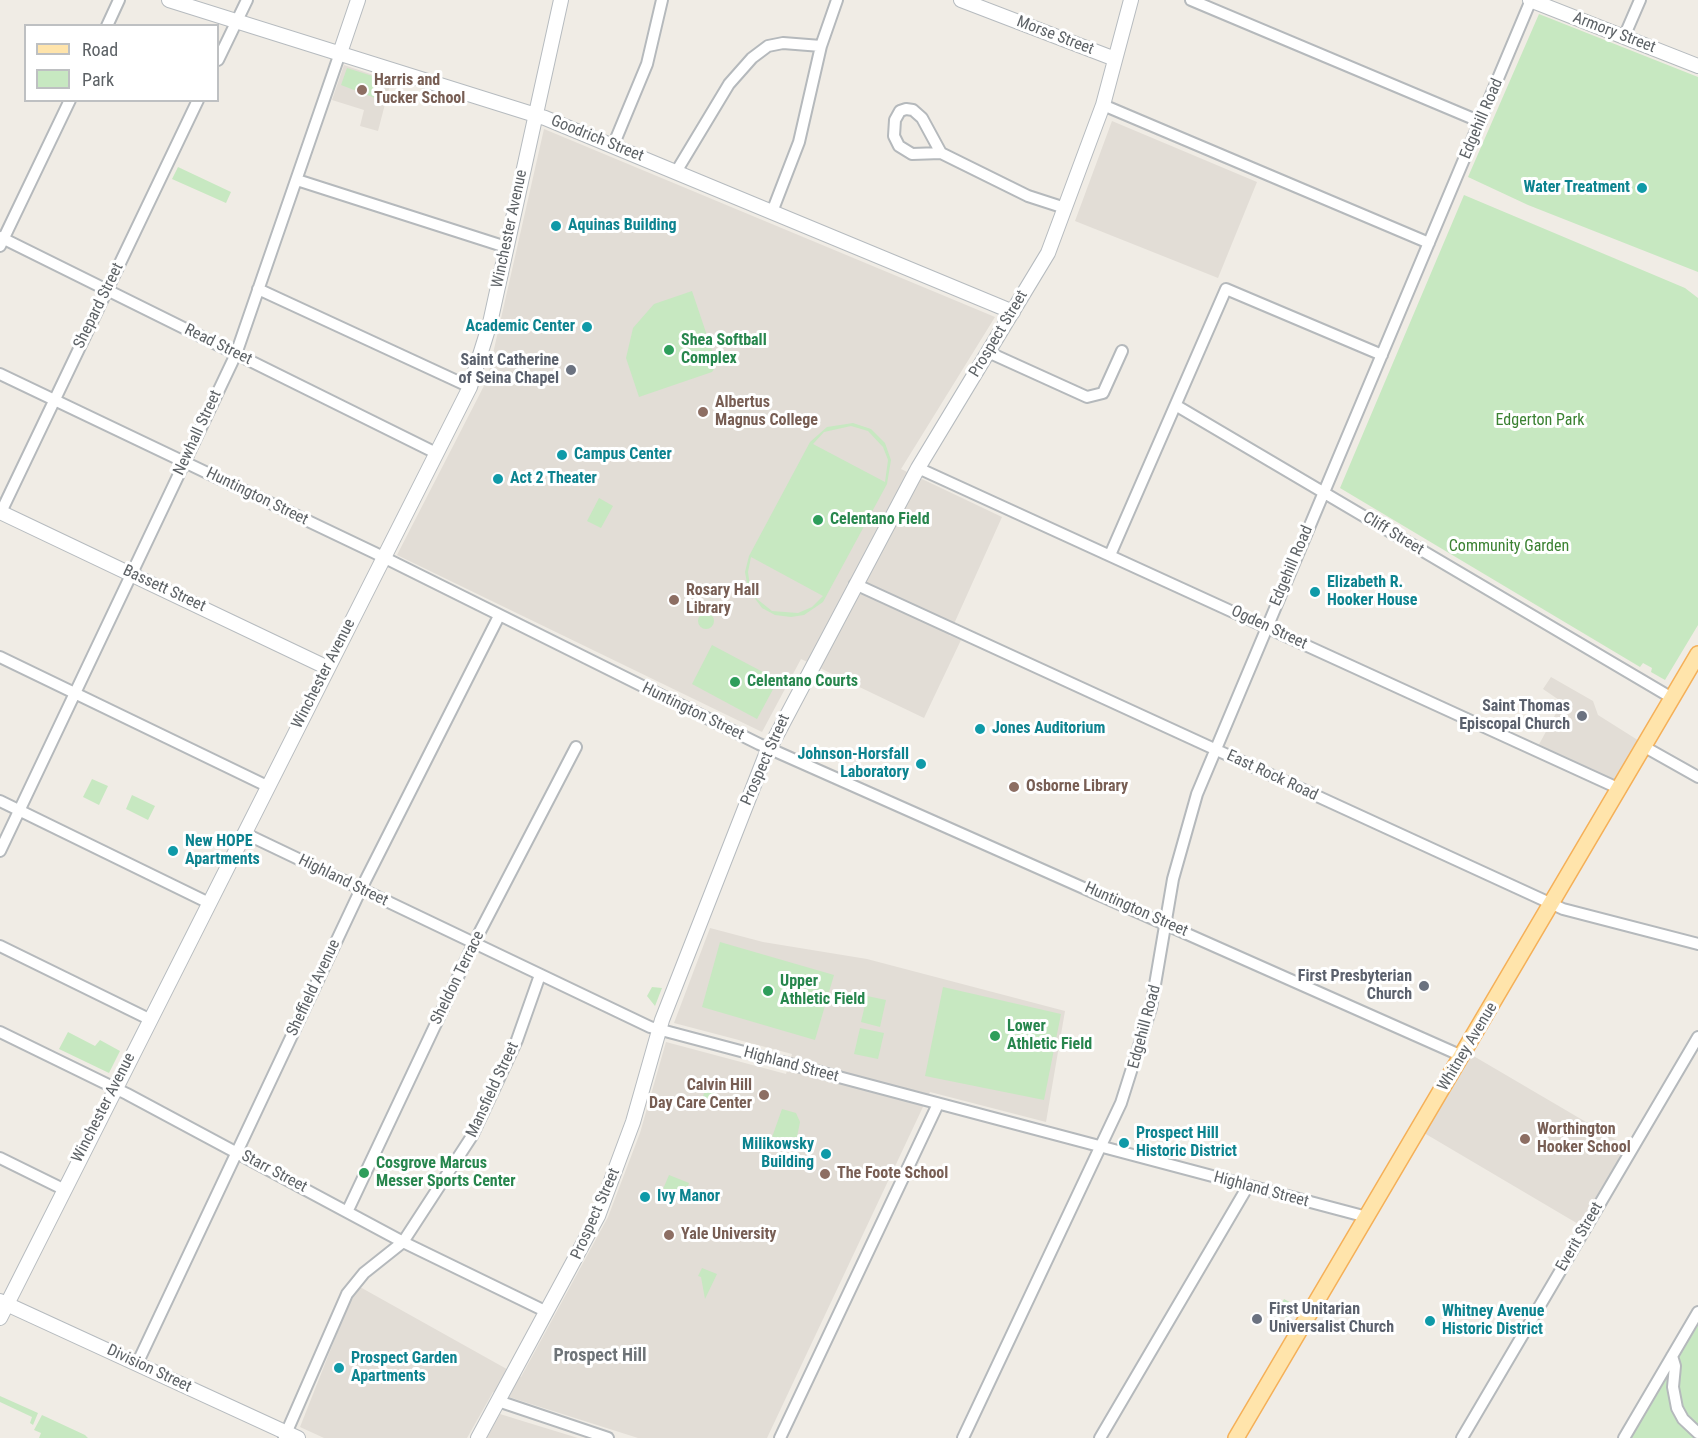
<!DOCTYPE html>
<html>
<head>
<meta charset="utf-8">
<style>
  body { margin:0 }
  #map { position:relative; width:1698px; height:1438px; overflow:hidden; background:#f0ece5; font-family:"Roboto Condensed",sans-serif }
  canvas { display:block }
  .legend { position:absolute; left:24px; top:24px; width:195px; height:78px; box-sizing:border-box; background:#fff; border:2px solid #bec0c2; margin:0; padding:8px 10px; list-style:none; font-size:18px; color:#5d6266 }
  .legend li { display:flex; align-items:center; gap:12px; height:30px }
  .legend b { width:30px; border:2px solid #bec0c2 }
</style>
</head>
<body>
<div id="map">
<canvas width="1698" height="1438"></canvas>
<ul class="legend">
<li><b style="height:8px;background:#ffe4ab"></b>Road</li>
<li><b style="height:16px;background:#c7e8c1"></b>Park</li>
</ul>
</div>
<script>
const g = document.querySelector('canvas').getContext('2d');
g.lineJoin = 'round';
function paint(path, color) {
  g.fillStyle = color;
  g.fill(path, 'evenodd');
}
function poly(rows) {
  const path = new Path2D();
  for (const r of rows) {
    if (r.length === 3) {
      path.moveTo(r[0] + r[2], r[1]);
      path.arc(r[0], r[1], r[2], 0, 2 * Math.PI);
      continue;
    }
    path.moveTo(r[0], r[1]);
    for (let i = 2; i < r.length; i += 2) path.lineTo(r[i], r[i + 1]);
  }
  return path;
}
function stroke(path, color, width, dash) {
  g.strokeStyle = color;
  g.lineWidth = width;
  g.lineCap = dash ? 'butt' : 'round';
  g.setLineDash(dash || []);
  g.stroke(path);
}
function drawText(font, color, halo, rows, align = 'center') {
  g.font = font + ' "Roboto Condensed",sans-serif';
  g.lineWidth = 6;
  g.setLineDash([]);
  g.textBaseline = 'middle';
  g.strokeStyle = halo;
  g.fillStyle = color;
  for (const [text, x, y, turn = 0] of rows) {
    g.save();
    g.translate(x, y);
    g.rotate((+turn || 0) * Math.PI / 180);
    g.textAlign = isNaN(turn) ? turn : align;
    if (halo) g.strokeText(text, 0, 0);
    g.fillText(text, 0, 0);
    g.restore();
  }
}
const education = poly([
  [344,65,391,81,378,131,360,126,364,110,332,100],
  [1112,121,1257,182,1218,278,1075,221],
  [544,129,995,317,901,469,1002,517,949,635,961,640,924,718,801,659,762,732,397,555,487,380],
  [1551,677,1593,701,1598,715,1644,744,1620,789,1536,750,1562,702,1543,689],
  [710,928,763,942,867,959,1065,1011,1046,1122,930,1092,767,1438,638,1438,493,1392,467,1438,324,1438,300,1427,349,1303,360,1287,521,1377,608,1217,640,1133,666,1042,786,1074,792,1054,674,1023],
  [1465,1051,1632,1149,1585,1228,1419,1130],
  [500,1414,529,1423,578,1438,487,1438]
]);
const green = poly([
  [1539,14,1698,77,1698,272,1528,205,1468,177],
  [347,68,382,79,375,98,341,85],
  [178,167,231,192,226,203,172,179],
  [1464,195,1685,288,1698,298,1698,625,1665,680,1651,672,1652,668,1643,663,1640,667,1340,488],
  [692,291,717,365,712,372,639,397,626,358,633,328,654,304],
  [853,423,871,429,885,443,891,460,887,484,823,602,804,615,791,617,775,615,762,608,748,589,745,572,749,556,810,442,827,427],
  [851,426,868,431,883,447,888,460,885,482,813,444,824,432],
  [751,557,823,596,812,607,798,613,772,611,757,599,750,586,748,572],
  [599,498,613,506,601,528,587,521],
  [706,621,8],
  [712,645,778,680,757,719,692,684],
  [92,779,108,786,99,805,83,797],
  [132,795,155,806,148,820,126,809],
  [720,942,834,975,815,1040,702,1007],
  [652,987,662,988,655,1006,647,996],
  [943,987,1061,1014,1044,1100,925,1076],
  [867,996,886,1000,880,1027,861,1022],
  [860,1028,884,1033,878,1059,854,1054],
  [68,1032,95,1046,100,1040,120,1051,109,1073,59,1049],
  [710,1097,7],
  [782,1109,796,1113,800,1122,797,1137,775,1145,771,1140],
  [669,1175,689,1183,685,1196,663,1189],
  [702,1268,717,1274,705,1299,701,1277,698,1276],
  [1284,1299,1295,1305,1288,1318,1277,1312],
  [1698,1325,1698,1438,1631,1438,1651,1405],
  [0,1396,38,1413,33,1425,30,1423,32,1417,0,1402],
  [42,1415,85,1435,88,1438,39,1438,41,1433,34,1430]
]);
const street = poly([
  [1191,0,1481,122],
  [107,26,119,0],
  [1624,37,1640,0],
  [218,60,247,0],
  [1103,105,1429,243],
  [906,109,913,110,922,118,941,153,912,154,899,146,894,136,895,120,900,111,906,109],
  [613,146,647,64,662,0],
  [941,153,1028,196,1065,208],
  [676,172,729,84,752,58,768,46,783,43,821,46],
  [297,180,506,247],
  [772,212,799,142,821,46,837,0],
  [0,237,436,453],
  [0,246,70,100],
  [258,289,470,387],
  [990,353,1087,397,1103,393,1122,351],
  [0,374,375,553,759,744,1462,1056],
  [1177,406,1672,698],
  [918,468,1620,789],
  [1,512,198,100],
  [1110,555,1226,289,1382,355],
  [855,584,1563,909,1698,944],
  [0,657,267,786],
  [1643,746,1698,777],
  [0,801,209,903],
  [244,833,650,1027,1367,1217],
  [0,851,236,354,340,53],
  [0,946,149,1019],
  [0,1032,127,1094,403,1242,547,1312],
  [0,1158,63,1189],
  [347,1212,474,943,576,747],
  [1672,1356,1675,1366,1673,1387,1677,1408,1683,1419,1698,1433],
  [137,1364,361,889,499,616],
  [498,1401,608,1438],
  [284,1438,347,1294,364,1273,403,1242,472,1136,517,1040,540,975],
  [780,1438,938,1104],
  [963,1438,1121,1103,1151,1008,1173,879,1197,794,1531,0],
  [1100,1438,1248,1186],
  [1462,1438,1698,1037],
  [1624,1438,1698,1312]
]);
const secondary = poly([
  [169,0,545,118,1013,312],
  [961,0,1115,59],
  [1530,0,1698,66],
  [340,53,358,0],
  [0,512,328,668],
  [0,1301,298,1438],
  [0,1318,470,387,490,323,561,0],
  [478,1438,598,1216,633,1122,662,1020,765,757,918,468,1048,253,1103,105,1131,0]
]);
const primary = poly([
  [1236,1438,1698,654]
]);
const markers = [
  [362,90,6,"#8d6e63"],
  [1642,188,6,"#0f9aa8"],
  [556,226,6,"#0f9aa8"],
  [587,327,6,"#0f9aa8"],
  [669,350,6,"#2e9e5b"],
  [571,370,6,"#6b7280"],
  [703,412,6,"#8d6e63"],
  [562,455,6,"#0f9aa8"],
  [498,479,6,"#0f9aa8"],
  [818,520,6,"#2e9e5b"],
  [1315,592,6,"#0f9aa8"],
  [674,600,6,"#8d6e63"],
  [735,682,6,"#2e9e5b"],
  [1582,716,6,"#6b7280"],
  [980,729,6,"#0f9aa8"],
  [921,764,6,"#0f9aa8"],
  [1014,787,6,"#8d6e63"],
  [173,851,6,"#0f9aa8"],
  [1424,986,6,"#6b7280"],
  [768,991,6,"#2e9e5b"],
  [995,1036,6,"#2e9e5b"],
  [764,1095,6,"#8d6e63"],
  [1525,1139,6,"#8d6e63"],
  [1124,1143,6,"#0f9aa8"],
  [826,1154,6,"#0f9aa8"],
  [364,1173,6,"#2e9e5b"],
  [825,1174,6,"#8d6e63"],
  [645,1197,6,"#0f9aa8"],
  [669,1235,6,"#8d6e63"],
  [1257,1319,6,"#6b7280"],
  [1430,1321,6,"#0f9aa8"],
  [339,1368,6,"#0f9aa8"]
];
const streetNames = [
  ["Armory Street",1614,33,21],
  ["Morse Street",1055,36,21],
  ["Edgehill Road",1482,119,-67],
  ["Goodrich Street",597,139,22],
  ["Winchester Avenue",510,229,-78],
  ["Shepard Street",99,306,-64],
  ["Prospect Street",999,334,-59],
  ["Read Street",218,345,26],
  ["Newhall Street",198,433,-65],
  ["Huntington Street",257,497,26],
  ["Cliff Street",1393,534,31],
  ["Edgehill Road",1292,566,-67],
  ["Bassett Street",164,589,25],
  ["Ogden Street",1269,628,25],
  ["Winchester Avenue",324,674,-63],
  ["Huntington Street",693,712,26],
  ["Prospect Street",766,760,-66],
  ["East Rock Road",1272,776,25],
  ["Highland Street",343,881,26],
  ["Huntington Street",1136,910,24],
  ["Sheldon Terrace",458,978,-64],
  ["Sheffield Avenue",314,988,-65],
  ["Edgehill Road",1145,1027,-75],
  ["Whitney Avenue",1468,1047,-59],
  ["Highland Street",791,1065,15],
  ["Mansfield Street",493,1090,-65],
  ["Winchester Avenue",104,1108,-63],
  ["Starr Street",274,1172,28],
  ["Highland Street",1261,1190,15],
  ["Prospect Street",596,1214,-66],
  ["Everit Street",1580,1237,-60],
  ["Division Street",149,1369,25]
];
const educationNames = [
  ["Harris and",374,81],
  ["Tucker School",374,99],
  ["Albertus",715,403],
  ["Magnus College",715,421],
  ["Rosary Hall",686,591],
  ["Library",686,609],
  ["Osborne Library",1026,787],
  ["Calvin Hill",752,1086,"right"],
  ["Day Care Center",752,1104,"right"],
  ["Worthington",1537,1130],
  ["Hooker School",1537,1148],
  ["The Foote School",837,1174],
  ["Yale University",681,1235]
];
const cultureNames = [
  ["Water Treatment",1630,188,"right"],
  ["Aquinas Building",568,226],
  ["Academic Center",575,327,"right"],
  ["Campus Center",574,455],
  ["Act 2 Theater",510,479],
  ["Elizabeth R.",1327,583],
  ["Hooker House",1327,601],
  ["Jones Auditorium",992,729],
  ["Johnson-Horsfall",909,755,"right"],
  ["Laboratory",909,773,"right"],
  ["New HOPE",185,842],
  ["Apartments",185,860],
  ["Prospect Hill",1136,1134],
  ["Historic District",1136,1152],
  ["Milikowsky",814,1145,"right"],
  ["Building",814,1163,"right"],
  ["Ivy Manor",657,1197],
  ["Whitney Avenue",1442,1312],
  ["Historic District",1442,1330],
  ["Prospect Garden",351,1359],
  ["Apartments",351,1377]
];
const leisureNames = [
  ["Shea Softball",681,341],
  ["Complex",681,359],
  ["Celentano Field",830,520],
  ["Celentano Courts",747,682],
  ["Upper",780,982],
  ["Athletic Field",780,1000],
  ["Lower",1007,1027],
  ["Athletic Field",1007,1045],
  ["Cosgrove Marcus",376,1164],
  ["Messer Sports Center",376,1182]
];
const worshipNames = [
  ["Saint Catherine",559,361],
  ["of Seina Chapel",559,379],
  ["Saint Thomas",1570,707],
  ["Episcopal Church",1570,725],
  ["First Presbyterian",1412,977],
  ["Church",1412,995],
  ["First Unitarian",1269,1310,"left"],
  ["Universalist Church",1269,1328,"left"]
];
const parkNames = [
  ["Edgerton Park",1540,421],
  ["Community Garden",1509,547]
];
const neighbourhoodNames = [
  ["Prospect Hill",600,1356]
];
paint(education, '#e2ddd6');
paint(green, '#c7e8c1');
stroke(street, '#b5b9bc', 14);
stroke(secondary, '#b6bbbf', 16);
stroke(primary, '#f5b058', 18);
stroke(street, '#fff', 10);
stroke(secondary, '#fff', 14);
stroke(primary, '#ffe4ab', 15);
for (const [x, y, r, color] of markers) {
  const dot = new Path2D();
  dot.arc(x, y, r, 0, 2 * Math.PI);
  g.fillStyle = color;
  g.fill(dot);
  stroke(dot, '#fff', 2);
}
drawText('16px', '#5d6266', '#fff', streetNames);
drawText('bold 16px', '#785e54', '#fff', educationNames, 'left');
drawText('bold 16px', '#0d838f', '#fff', cultureNames, 'left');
drawText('bold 16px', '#27864d', '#fff', leisureNames, 'left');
drawText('bold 16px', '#5b616d', '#fff', worshipNames, 'right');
drawText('16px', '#3a8131', '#fff', parkNames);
drawText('bold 18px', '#6e7478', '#fff', neighbourhoodNames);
</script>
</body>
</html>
